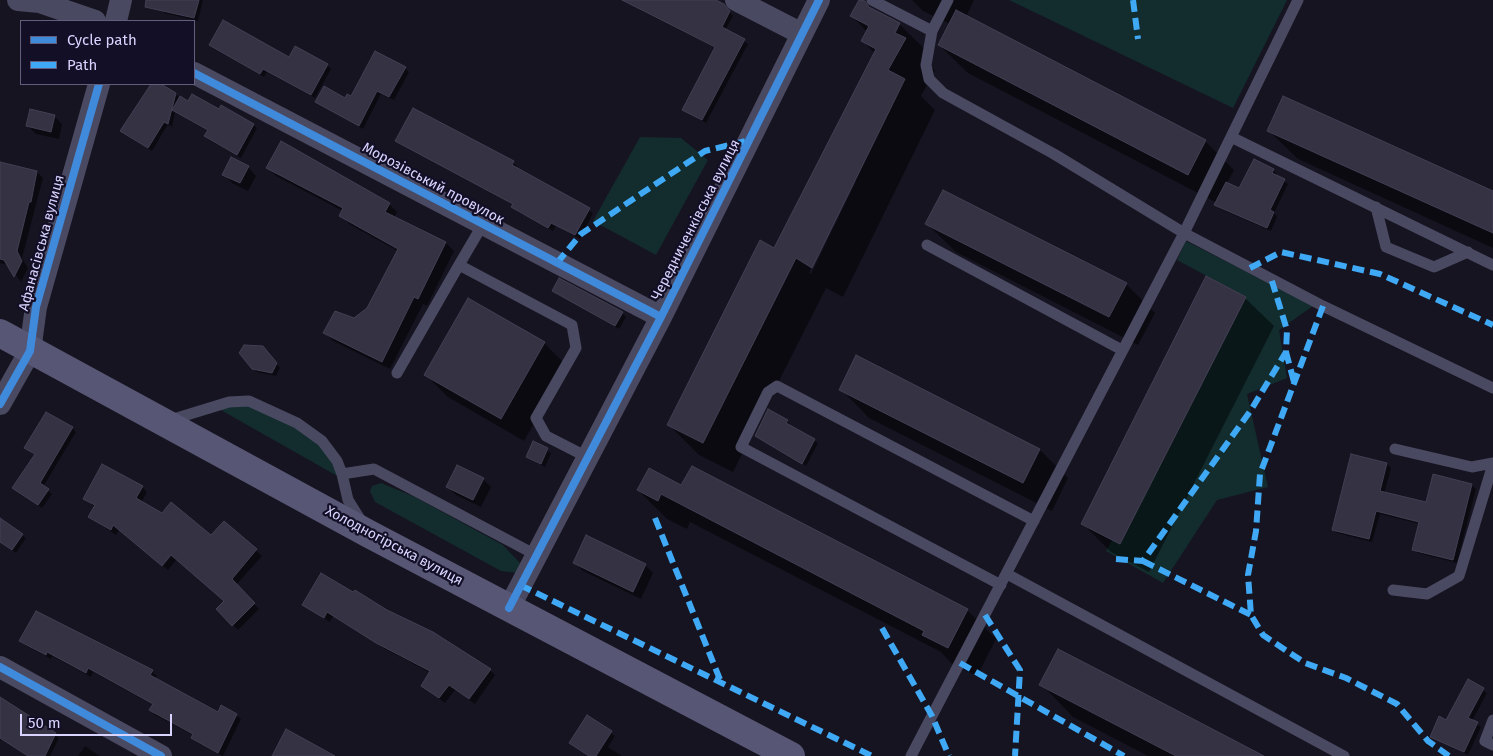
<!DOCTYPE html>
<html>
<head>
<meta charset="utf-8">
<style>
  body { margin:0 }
  #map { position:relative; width:1493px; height:756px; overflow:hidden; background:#161421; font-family:"Fira Sans",sans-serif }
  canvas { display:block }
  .legend { position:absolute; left:20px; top:20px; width:175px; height:65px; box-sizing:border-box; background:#130f26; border:1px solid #625e7d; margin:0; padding:6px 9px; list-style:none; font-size:15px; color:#d9d4ff }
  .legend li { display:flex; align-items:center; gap:10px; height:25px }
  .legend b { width:25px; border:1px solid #625e7d }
  .scale { position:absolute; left:20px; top:714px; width:152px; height:22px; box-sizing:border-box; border:2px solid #d9d4ff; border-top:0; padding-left:6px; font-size:15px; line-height:18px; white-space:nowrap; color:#d9d4ff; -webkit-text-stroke:4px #130f26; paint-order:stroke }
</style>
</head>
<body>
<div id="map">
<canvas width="1493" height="756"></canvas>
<ul class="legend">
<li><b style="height:6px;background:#408adc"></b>Cycle path</li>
<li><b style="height:6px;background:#3fa9f5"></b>Path</li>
</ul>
<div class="scale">50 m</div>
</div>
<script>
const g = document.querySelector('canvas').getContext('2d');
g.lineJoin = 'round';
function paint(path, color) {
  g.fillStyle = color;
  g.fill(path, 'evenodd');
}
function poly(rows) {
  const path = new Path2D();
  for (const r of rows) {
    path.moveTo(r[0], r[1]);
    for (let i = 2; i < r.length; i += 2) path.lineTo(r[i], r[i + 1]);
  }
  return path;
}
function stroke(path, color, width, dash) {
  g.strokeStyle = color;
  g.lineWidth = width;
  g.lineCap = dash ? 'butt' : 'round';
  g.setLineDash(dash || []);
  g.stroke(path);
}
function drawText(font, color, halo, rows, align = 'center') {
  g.font = font + ' "Fira Sans",sans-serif';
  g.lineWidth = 4.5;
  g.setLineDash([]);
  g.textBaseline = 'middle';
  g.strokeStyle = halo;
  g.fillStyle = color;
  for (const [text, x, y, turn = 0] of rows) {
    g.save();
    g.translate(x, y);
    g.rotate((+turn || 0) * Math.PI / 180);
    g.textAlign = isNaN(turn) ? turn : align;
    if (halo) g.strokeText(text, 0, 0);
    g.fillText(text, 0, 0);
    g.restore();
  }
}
const green = poly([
  [1009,0,1287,0,1233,108],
  [640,137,681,138,708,160,656,255,593,221],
  [1186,241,1313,306,1279,330,1287,378,1247,394,1268,487,1217,500,1163,583,1106,551,1246,297,1177,260],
  [251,403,319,439,339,477,219,409],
  [381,483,415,497,503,545,520,563,518,573,501,571,375,502,370,491,372,486]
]);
const shadow = poly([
  [163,0,203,0,198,21,164,13,160,9],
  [642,0,713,0,728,10,733,16,725,30,748,44,706,123,684,110,716,48,642,11,638,7],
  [912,0,974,0,966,17,1205,141,1234,170,1227,183,1240,190,1273,170,1277,174,1276,176,1288,184,1274,213,1277,217,1271,231,1220,209,1216,205,1217,203,968,73,939,45,950,24,923,11],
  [868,8,899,24,930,54,926,61,935,70,921,96,935,110,843,297,826,288,733,472,699,455,669,425,774,250,875,54,863,41,867,32,852,16],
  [854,180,856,181,811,274,809,273],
  [211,45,327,65,331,69,315,98,267,72,264,77],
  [405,68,409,72,394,100,381,94,363,129,316,102,352,98],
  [152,84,158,84,189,103,220,111,254,125,257,128,241,158,209,140,206,136,209,131,175,112,172,127,168,124,152,151,126,135,122,131],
  [54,116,62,124,59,139,36,134,28,126],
  [1269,131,1493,192,1493,248,1298,159],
  [397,141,513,162,517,167,516,169,593,213,580,239,556,226,553,231,517,211,512,207,514,205],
  [0,164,37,172,43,178,22,258,28,268,21,282,8,265,0,263],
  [248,167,256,176,248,191,232,183,224,174],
  [268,168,389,204,397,212,394,218,446,243,454,251,427,306,423,304,390,369,333,341,325,333,354,320,368,309,398,251,349,224,341,215,343,211,276,176],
  [927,224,1126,284,1155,313,1138,345,956,252],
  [559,280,622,313,626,317,619,329,557,294,553,290],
  [1245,298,1274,326,1149,572,1111,552,1082,523],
  [469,300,544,343,567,366,524,441,448,397,425,374],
  [267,351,280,368,276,376,257,372,253,368],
  [841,389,1040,450,1068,478,1052,511,869,418],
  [787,421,790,426,818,443,806,466,756,436],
  [72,428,76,432,43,487,52,494,42,508,18,491,36,455,26,448],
  [534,442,551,453,545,467,527,457],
  [1352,456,1387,464,1391,468,1384,494,1427,504,1434,476,1472,485,1476,489,1457,563,1418,553,1414,549,1420,524,1380,514,1372,542,1337,533,1333,529],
  [483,479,491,487,481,507,456,495,448,487],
  [142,487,147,492,141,503,162,515,212,537,224,523,262,556,236,585,259,609,238,630,217,609,226,601,177,559,168,570,119,530,116,535,89,517,95,507,84,498],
  [682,487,967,610,996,639,977,676,952,664,941,652,690,522,687,529,667,519,638,490],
  [0,520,26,538,16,553,0,542],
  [574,562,645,565,653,573,641,599,583,571],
  [304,605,386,611,490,670,495,675,475,704,455,690,445,703,422,686,431,673,383,648,333,616,330,622],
  [36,612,152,672,157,676,155,679,218,714,236,715,241,719,223,756,197,742,192,738,193,735,155,715,151,710,153,705,93,672,91,677,52,656,51,659,25,645,20,640],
  [1468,681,1487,693,1472,721,1481,727,1468,755,1432,736,1447,721],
  [1041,684,1261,756,1148,756,1073,717],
  [0,699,59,738,50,756,28,756,1,738,0,741],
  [587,717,615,736,608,747,622,756,589,756,570,743],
  [85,746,100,756,78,756]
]);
const building = poly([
  [146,0,199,0,194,18,145,7,146,0],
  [622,0,716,0,724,4,730,11,722,27,745,39,702,120,682,110,715,47,622,0],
  [859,0,865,1,869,7,900,23,895,33,906,38,888,70,905,79,812,268,796,258,703,443,667,425,760,240,774,248,876,49,861,41,869,26,850,16,859,0],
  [956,10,1206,140,1188,175,938,45,956,10],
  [223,20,289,57,295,46,328,64,311,95,263,69,260,74,209,45,223,20],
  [375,51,406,67,389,97,377,91,359,126,315,102,324,86,345,98,347,94,351,96,375,51],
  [151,84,161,84,176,93,168,124,164,122,148,148,120,131,151,84],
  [192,94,219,109,221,105,254,124,237,155,204,136,208,130,172,110,180,96,188,101,192,94],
  [1283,96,1493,191,1493,233,1267,131,1283,96],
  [413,108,514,161,512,165,590,208,575,235,551,223,548,228,511,207,513,204,395,141,413,108],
  [30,109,55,115,51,132,26,126,30,109],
  [281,141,390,203,385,212,446,242,418,299,414,297,382,362,323,333,335,311,354,318,367,308,398,249,339,216,343,208,266,168,281,141],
  [231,157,249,166,240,183,222,175,231,157],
  [1254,159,1274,169,1272,173,1285,179,1270,210,1274,212,1267,228,1214,205,1226,182,1239,188,1254,159],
  [0,162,37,171,31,202,29,202,17,251,22,261,14,277,4,260,0,259,0,162],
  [943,190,1127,283,1109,317,925,224,943,190],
  [1206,276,1246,297,1120,544,1081,524,1206,276],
  [559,278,623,312,615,326,552,291,559,278],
  [468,298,545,342,501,419,424,375,468,298],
  [244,345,263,346,277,363,272,373,252,369,239,353,244,345],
  [856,355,1040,449,1023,483,839,390,856,355],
  [768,409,788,420,786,423,815,439,802,464,755,436,768,409],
  [46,412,73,427,40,483,49,489,38,505,12,488,35,454,24,448,46,412],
  [533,441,548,448,541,464,526,457,533,441],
  [1351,454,1387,463,1380,491,1426,502,1433,474,1472,484,1453,560,1412,550,1419,522,1376,511,1369,539,1332,530,1351,454],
  [102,464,143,486,136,498,162,513,171,502,211,535,224,521,257,549,232,579,255,603,232,626,216,609,224,601,171,555,162,566,113,525,111,530,88,517,95,505,83,499,102,464],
  [457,465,484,478,473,500,446,487,457,465],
  [692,466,968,609,948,648,922,635,924,631,661,494,658,501,637,490,649,468,681,485,692,466],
  [0,518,23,534,12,550,0,542,0,518],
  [586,535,646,564,633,592,573,563,586,535],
  [321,573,353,592,355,590,387,610,433,632,491,669,469,699,449,685,439,698,421,686,430,671,376,643,327,612,324,618,302,605,321,573],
  [36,611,153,670,150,675,218,712,221,705,237,714,218,753,191,738,193,734,149,710,153,704,88,668,86,673,47,652,46,655,19,641,36,611],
  [1058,649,1151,697,1264,756,1176,756,1039,685,1058,649],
  [1468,679,1484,688,1468,718,1478,722,1464,752,1430,737,1439,716,1446,720,1468,679],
  [0,697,56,733,45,756,28,756,0,738,0,697],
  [587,715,612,731,596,756,589,756,569,743,587,715],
  [286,729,335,756,272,756,286,729]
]);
const lane = poly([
  [872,0,932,31,948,0],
  [932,31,926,65,929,79,943,93,1054,154,1184,233,1323,306,1493,388],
  [1231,137,1493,265],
  [1376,207,1386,247,1434,267,1468,252],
  [927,245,1122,350],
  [459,265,483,224],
  [397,373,459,265,572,325,576,348,536,418,546,436,587,457],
  [167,421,229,402,249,401,297,423,322,441,337,461,342,474,348,500,363,524],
  [1395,449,1472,467,1493,463],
  [342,474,374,469,536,555],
  [1007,574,1344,756],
  [1001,585,741,447,768,392,777,386,1034,521],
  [1393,590,1427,594,1459,576,1493,464],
  [1493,720,1485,741,1493,745],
  [911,756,1184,233,1298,0]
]);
const street = poly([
  [18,0,40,2,95,21],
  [736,0,802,34],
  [116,21,121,0],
  [194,73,661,317],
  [0,404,30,351,36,307,99,84],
  [509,608,661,317,819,0],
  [0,667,161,756]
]);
const secondary = poly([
  [0,333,369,534,791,756]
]);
const quiet = poly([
  [1133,0,1138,39],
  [557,263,581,234,705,151,750,140],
  [1250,268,1281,252,1380,274,1493,325],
  [1323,306,1260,474,1256,531,1248,575,1251,615,1263,635,1305,663,1346,678,1397,704,1428,741,1449,756],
  [1286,352,1294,382],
  [655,518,721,682],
  [1116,559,1143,561,1251,410,1286,352,1287,330,1271,278],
  [1143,561,1251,615],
  [520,585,872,756],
  [985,615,1020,670,1015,756],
  [882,628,932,716,949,756],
  [960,663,1124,756]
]);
const cycleway = poly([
  [194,73,661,317],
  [0,404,30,351,36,307,99,84],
  [509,608,661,317,819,0],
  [0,667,161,756]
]);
const streetNames = [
  ["Морозівський провулок",433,184,28],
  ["Чередниченківська вулиця",696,220,-63],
  ["Афанасівська вулиця",42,243,-75],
  ["Холодногірська вулиця",394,546,28]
];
paint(green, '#132c2d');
paint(shadow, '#0007');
paint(building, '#343243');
stroke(building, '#433f54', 1);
stroke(lane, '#4a4962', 11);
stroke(street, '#4a4962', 22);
stroke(secondary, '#575674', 28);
stroke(quiet, '#3fa9f5', 6, [12, 6]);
stroke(cycleway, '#408adc', 8);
drawText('14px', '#d9d4ff', '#130f26', streetNames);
</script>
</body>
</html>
